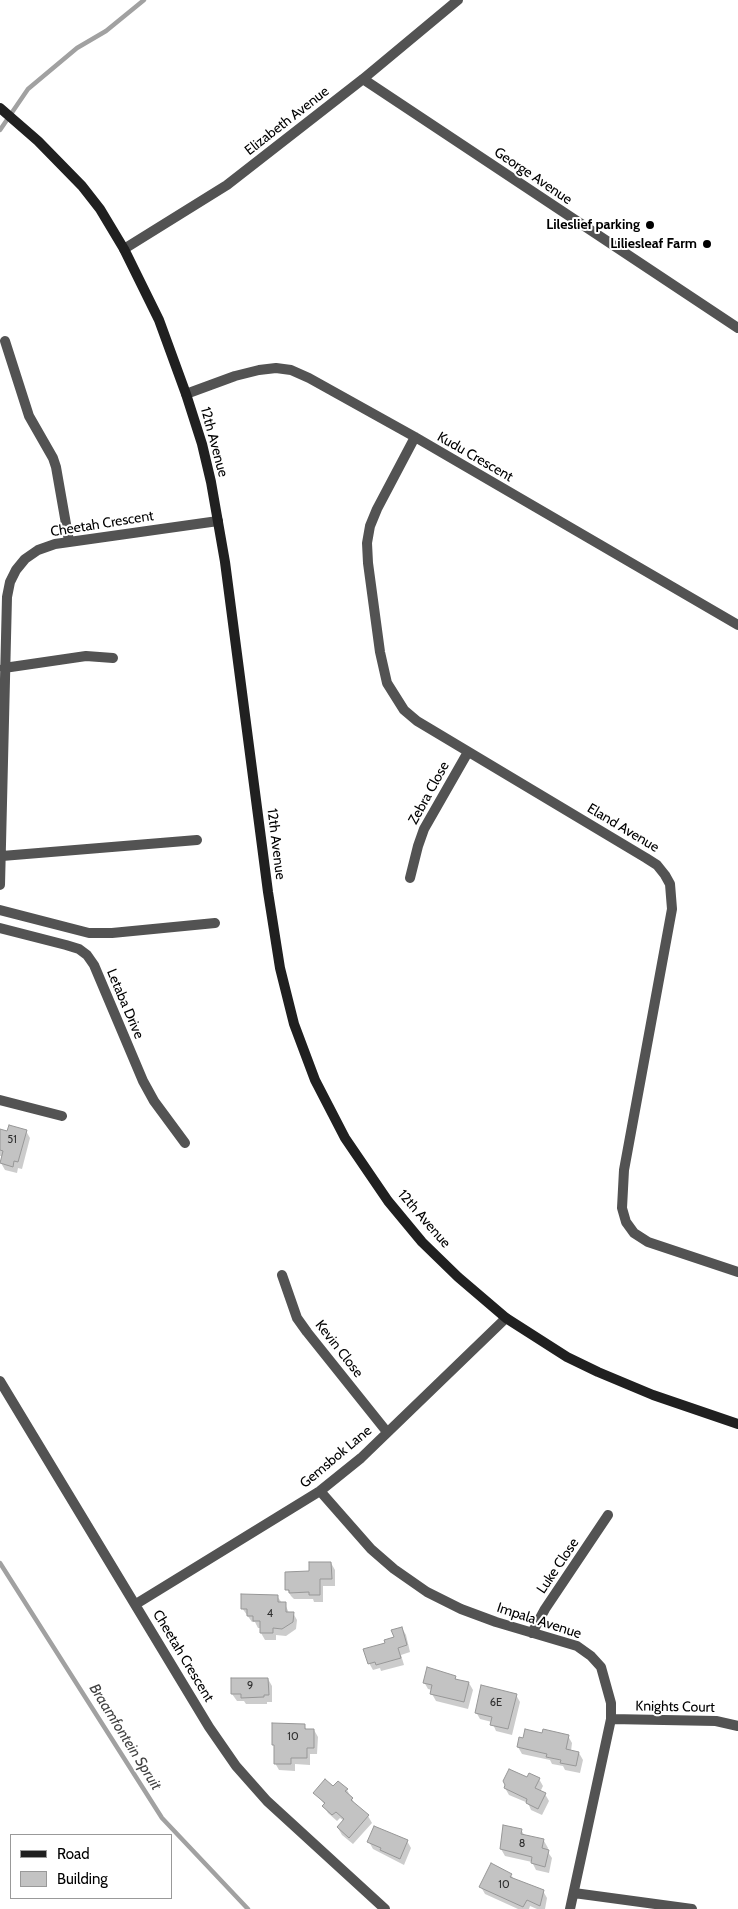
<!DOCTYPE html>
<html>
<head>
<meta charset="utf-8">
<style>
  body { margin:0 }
  #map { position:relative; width:738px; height:1909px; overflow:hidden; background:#fff; font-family:Cabin,sans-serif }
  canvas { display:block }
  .legend { position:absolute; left:10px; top:1834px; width:162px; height:65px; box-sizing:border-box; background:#fff; border:1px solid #999; margin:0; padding:6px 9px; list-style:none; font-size:15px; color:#000 }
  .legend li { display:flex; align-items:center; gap:10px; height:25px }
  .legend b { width:25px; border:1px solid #999 }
</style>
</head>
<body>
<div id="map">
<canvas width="738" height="1909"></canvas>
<ul class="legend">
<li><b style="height:6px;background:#202020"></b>Road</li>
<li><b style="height:14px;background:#c3c3c3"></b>Building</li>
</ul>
</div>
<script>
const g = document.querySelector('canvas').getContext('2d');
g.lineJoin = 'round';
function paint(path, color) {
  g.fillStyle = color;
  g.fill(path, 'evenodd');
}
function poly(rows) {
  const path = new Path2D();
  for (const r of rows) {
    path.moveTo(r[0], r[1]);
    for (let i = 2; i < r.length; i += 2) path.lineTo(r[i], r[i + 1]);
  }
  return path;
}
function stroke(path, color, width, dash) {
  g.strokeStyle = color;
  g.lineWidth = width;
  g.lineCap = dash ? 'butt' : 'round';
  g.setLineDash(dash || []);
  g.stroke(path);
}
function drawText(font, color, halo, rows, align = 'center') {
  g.font = font + ' Cabin,sans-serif';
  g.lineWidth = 4;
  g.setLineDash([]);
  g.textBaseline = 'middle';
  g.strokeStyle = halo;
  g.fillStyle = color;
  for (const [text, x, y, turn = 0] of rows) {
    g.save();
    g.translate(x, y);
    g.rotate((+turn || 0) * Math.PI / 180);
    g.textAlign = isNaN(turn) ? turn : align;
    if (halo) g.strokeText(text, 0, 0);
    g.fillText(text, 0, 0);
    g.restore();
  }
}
const shadow = poly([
  [0,1130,8,1132,26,1131,30,1138,22,1169,18,1168,17,1173,5,1170,1,1163,2,1156,0,1156],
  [331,1563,335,1570,335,1586,323,1586,323,1602,314,1602,313,1599,294,1599,291,1596,287,1589,310,1572],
  [277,1596,282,1603,285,1604,289,1613,293,1613,297,1620,296,1629,286,1636,276,1635,276,1640,265,1640,261,1633,261,1628,258,1628,255,1622,252,1622,242,1608],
  [402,1628,406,1635,410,1652,401,1655,404,1665,381,1671,380,1668,373,1670,369,1663,387,1644,395,1638],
  [455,1677,457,1680,469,1683,473,1690,468,1709,436,1701,432,1694,432,1690,428,1689,424,1682],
  [268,1679,272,1686,272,1702,267,1702,267,1704,246,1704,244,1701,237,1701,232,1694],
  [516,1695,520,1702,512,1735,496,1731,492,1722,480,1719,476,1712],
  [304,1726,307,1730,314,1730,318,1737,317,1754,310,1754,310,1765,295,1764,295,1771,279,1770,275,1763,276,1749,273,1744],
  [543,1735,568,1736,572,1743,571,1751,579,1753,583,1760,580,1773,565,1770,563,1766,552,1764,550,1760,522,1754,518,1747,524,1739],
  [527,1779,539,1779,543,1786,540,1792,545,1794,549,1801,542,1815,531,1810,528,1803,509,1795,505,1788],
  [333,1788,347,1790,356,1806,368,1816,372,1823,353,1844,342,1835,338,1828,344,1821,340,1818,337,1821,328,1813,324,1806,325,1805,315,1793],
  [521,1830,525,1836,544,1841,548,1848,547,1851,552,1858,549,1873,536,1870,532,1862,505,1856,501,1849],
  [407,1841,411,1848,404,1865,373,1849,369,1842],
  [511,1875,514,1879,543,1891,547,1898,545,1909,537,1909,530,1906,529,1909,518,1909,485,1894,481,1887]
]);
const stream = poly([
  [0,130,28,89,77,48,106,31,144,0],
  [0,1563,162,1818,248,1909]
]);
const building = poly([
  [9,1125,27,1130,18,1162,14,1161,13,1167,0,1163,3,1151,0,1150,0,1129,7,1131,9,1125],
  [309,1562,331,1562,332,1579,320,1579,320,1595,309,1595,309,1592,289,1593,289,1590,285,1590,285,1572,309,1571,309,1562],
  [241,1594,278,1595,278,1602,286,1602,286,1612,294,1612,293,1622,282,1629,273,1628,273,1633,260,1633,260,1621,253,1621,253,1616,247,1616,247,1609,241,1609,241,1594],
  [402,1627,407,1645,398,1648,401,1658,376,1665,375,1662,368,1664,363,1649,385,1643,384,1640,394,1637,391,1630,402,1627],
  [427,1667,456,1676,455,1679,469,1682,464,1702,430,1694,432,1685,423,1683,427,1667],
  [231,1678,268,1678,269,1695,264,1695,264,1697,241,1698,241,1694,231,1694,231,1678],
  [481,1685,517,1694,508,1729,490,1725,492,1717,475,1713,481,1685],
  [272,1723,305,1724,305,1729,314,1729,314,1748,307,1748,307,1758,291,1758,291,1764,274,1764,274,1745,272,1745,272,1723],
  [525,1729,542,1733,543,1729,569,1735,566,1749,579,1752,576,1766,560,1763,561,1760,546,1757,547,1754,517,1747,519,1737,523,1738,525,1729],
  [509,1769,527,1777,529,1773,540,1778,535,1788,546,1793,538,1809,526,1803,527,1799,504,1788,505,1785,503,1781,509,1769],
  [325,1779,333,1786,338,1781,348,1789,345,1791,353,1798,351,1800,369,1815,349,1838,337,1827,344,1819,336,1812,332,1815,322,1806,325,1803,313,1793,325,1779],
  [503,1825,522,1829,521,1834,544,1839,542,1848,549,1850,545,1867,531,1863,532,1857,500,1849,503,1825],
  [374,1826,408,1840,400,1859,380,1850,381,1848,367,1842,374,1826],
  [491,1863,512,1874,510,1877,544,1890,540,1906,527,1900,523,1907,479,1887,491,1863]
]);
const street = poly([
  [363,79,738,328],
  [124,249,227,185,363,79,458,0],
  [5,341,29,416,53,458,56,467,69,541],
  [186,394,235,376,259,370,276,368,291,370,309,378,415,437,738,625],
  [415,437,377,509,370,526,367,543,368,563,380,652,387,683,404,710,417,721,646,858,657,865,665,875,670,884,672,909,624,1170,622,1208,626,1222,634,1233,648,1242,738,1272],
  [4,668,86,656,113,658],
  [2,856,197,840],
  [410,878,418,846,424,829,468,752],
  [0,885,7,597,10,582,16,570,25,559,38,550,55,544,218,521],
  [0,910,89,933,112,933,215,923],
  [0,928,66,945,79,949,87,955,94,965,143,1081,154,1101,185,1143],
  [0,1100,62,1116],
  [282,1275,297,1318,307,1332,387,1432],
  [0,1381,209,1727,236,1766,267,1801,385,1909],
  [320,1491,371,1549,394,1569,427,1592,461,1609,496,1622,577,1646,591,1656,601,1667,611,1703,611,1719,570,1909],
  [136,1604,320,1491,361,1458,506,1318],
  [532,1633,545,1609,608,1515],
  [611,1719,716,1721,738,1726],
  [574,1893,692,1909]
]);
const secondary = poly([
  [0,108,38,141,82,186,100,209,124,249,159,320,186,394,202,444,211,482,225,562,268,892,280,968,294,1024,315,1080,345,1138,388,1201,422,1242,458,1277,506,1318,567,1357,598,1372,653,1395,738,1424]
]);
const markers = [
  [650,225,5,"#000"],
  [707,244,5,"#000"]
];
const numberNames = [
  ["51",12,1140],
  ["4",270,1614],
  ["9",250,1686],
  ["6E",496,1703],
  ["10",293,1737],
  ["8",522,1844],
  ["10",504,1885]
];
const streetNames = [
  ["Elizabeth Avenue",287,121,-38],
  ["George Avenue",533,176,34],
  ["12th Avenue",214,442,75],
  ["Kudu Crescent",475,457,30],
  ["Cheetah Crescent",102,524,-9],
  ["Zebra Close",429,793,-61],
  ["Eland Avenue",623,828,31],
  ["12th Avenue",276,844,83],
  ["Letaba Drive",125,1004,67],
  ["12th Avenue",424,1219,49],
  ["Kevin Close",339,1349,52],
  ["Gemsbok Lane",336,1457,-40],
  ["Luke Close",558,1566,-56],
  ["Impala Avenue",539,1621,18],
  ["Cheetah Crescent",183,1656,59],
  ["Knights Court",675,1707,1]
];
const poiNames = [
  ["Lileslief parking",640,225],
  ["Liliesleaf Farm",697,244]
];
const waterNames = [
  ["Braamfontein Spruit",125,1737,58]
];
paint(shadow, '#0003');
stroke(stream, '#a1a1a1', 4.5);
paint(building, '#c3c3c3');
stroke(building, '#979797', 1);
stroke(street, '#535353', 10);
stroke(secondary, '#202020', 10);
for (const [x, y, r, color] of markers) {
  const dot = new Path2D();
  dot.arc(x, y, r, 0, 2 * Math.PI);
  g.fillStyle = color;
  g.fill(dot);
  stroke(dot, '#fff', 2);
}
drawText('11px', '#313131', null, numberNames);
drawText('14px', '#000', '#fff', streetNames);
drawText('bold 14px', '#000', '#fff', poiNames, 'right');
drawText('italic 15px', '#424242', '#fff', waterNames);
</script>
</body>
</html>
